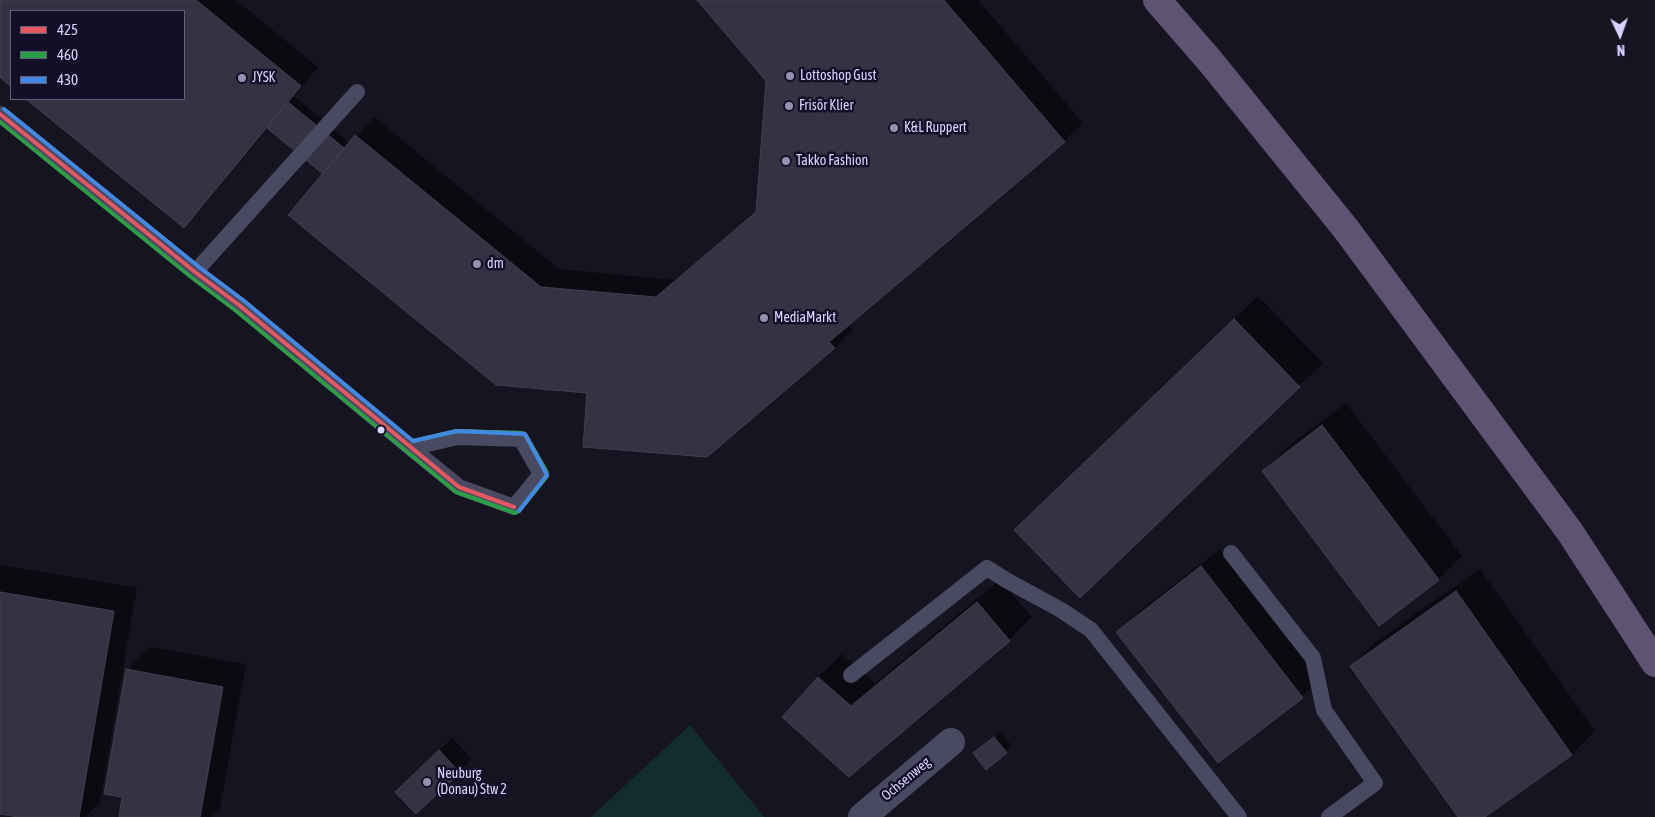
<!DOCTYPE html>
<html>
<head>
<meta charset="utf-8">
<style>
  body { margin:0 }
  #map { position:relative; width:1655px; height:817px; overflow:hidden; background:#161421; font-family:"Asap Condensed",sans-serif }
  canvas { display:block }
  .legend { position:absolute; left:10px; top:10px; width:175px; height:90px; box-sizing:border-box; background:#130f26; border:1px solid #625e7d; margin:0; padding:6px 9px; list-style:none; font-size:15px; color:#d9d4ff }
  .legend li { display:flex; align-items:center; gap:10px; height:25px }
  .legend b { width:25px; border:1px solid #625e7d }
  .north { position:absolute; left:1595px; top:10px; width:50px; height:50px; -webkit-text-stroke:4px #130f26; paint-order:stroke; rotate:177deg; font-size:14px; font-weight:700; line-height:20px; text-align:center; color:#d9d4ff }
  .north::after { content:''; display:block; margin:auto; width:18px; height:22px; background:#d9d4ff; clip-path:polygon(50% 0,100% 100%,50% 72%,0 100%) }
</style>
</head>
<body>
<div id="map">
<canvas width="1655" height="817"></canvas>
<ul class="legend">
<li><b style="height:6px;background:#e55862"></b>425</li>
<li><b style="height:6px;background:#2d9e48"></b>460</li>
<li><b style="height:6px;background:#408ae4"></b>430</li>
</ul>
<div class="north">N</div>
</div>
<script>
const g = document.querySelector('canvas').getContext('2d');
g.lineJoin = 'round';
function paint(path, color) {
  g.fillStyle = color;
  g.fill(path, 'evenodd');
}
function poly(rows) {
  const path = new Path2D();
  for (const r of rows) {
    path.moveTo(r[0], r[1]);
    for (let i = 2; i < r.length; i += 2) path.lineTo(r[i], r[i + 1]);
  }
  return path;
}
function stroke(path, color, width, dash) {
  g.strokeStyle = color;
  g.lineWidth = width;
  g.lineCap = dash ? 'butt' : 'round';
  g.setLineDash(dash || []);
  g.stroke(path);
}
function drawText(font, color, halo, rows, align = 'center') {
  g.font = font + ' "Asap Condensed",sans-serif';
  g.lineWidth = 5;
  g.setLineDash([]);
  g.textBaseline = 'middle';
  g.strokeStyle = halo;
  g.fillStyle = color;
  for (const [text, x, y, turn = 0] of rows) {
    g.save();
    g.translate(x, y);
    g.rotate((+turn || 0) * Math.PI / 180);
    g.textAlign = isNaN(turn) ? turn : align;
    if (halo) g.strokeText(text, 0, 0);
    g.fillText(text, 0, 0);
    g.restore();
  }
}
const green = poly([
  [690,725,764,817,591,817]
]);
const shadow = poly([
  [0,0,236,0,318,67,294,96,350,143,374,117,559,269,675,280,758,210,767,80,699,0,978,0,1083,123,1064,141,848,324,853,329,835,348,706,456,589,392,268,128,202,208,184,226,28,99,184,99,184,11,11,11,11,85,0,76],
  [1258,296,1323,363,1299,386,1039,507],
  [1346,403,1462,556,1439,579,1379,624,1263,471,1286,448],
  [1220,549,1320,679,1302,697,1118,632,1136,614],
  [0,565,137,588,100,802,85,817,26,817,0,813],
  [1480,569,1595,731,1572,754,1482,817,1459,817,1352,666,1375,642],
  [1000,580,1032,617,1009,640,849,775,818,677,842,654,875,683],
  [150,647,246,664,220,808,211,817,120,817,123,796,127,670],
  [1001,732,1012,746,986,768,981,747],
  [452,738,472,759,416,813,409,779]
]);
const building = poly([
  [0,0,196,0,301,86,184,228,26,99,184,99,184,11,11,11,11,87,0,77,0,0],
  [697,0,944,0,1065,142,829,342,835,348,707,457,583,447,587,393,496,385,288,215,355,135,541,287,656,297,756,212,766,81,697,0],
  [288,102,344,148,323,174,267,128,288,102],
  [1234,319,1300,387,1080,598,1014,530,1234,319],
  [1322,425,1439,580,1379,626,1262,471,1322,425],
  [1201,566,1303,698,1218,763,1116,632,1201,566],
  [1456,591,1572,755,1485,817,1458,817,1350,666,1456,591],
  [0,592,114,611,79,817,18,817,0,814,0,592],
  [977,602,1010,641,849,777,782,717,818,677,851,706,977,602],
  [126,669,223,687,200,817,119,817,122,797,104,794,126,669],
  [994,737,1007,753,986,770,973,753,994,737],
  [439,750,460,773,416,814,395,792,439,750]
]);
const lane = poly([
  [0,114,195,272,239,305,411,448,459,487,514,507,541,474,521,439,457,437,411,448],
  [195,272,357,92],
  [1231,553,1313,658,1324,710,1375,783,1329,817],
  [851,675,987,568,1006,580,1061,610,1091,630,1239,817]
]);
const street = poly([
  [862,817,951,742]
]);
const primary = poly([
  [1157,0,1210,61,1346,229,1570,532,1655,663]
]);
const bus1 = poly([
  [0,114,195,272,239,305,459,487,514,507]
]);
const bus2 = poly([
  [0,122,191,277,235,310,456,492,515,513,519,511,547,476,546,471,526,436,522,433,457,431,413,441]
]);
const bus3 = poly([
  [4,109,199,267,243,300,413,441,457,431,525,434,547,475,519,511]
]);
const markers = [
  [790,76,5,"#9591b1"],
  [242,78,5,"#9591b1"],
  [789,106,5,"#9591b1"],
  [894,128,5,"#9591b1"],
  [786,161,5,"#9591b1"],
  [477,264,5,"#9591b1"],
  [764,318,5,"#9591b1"],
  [381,430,4.5,"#d9d4ff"],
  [427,782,5,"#9591b1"]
];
const poiNames = [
  ["Lottoshop Gust",800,76],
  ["JYSK",252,78],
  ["Frisör Klier",799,106],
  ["K&L Ruppert",904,128],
  ["Takko Fashion",796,161],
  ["dm",487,264],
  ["MediaMarkt",774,318],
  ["Neuburg",437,774],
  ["(Donau) Stw 2",437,790]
];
const streetNames = [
  ["Ochsenweg",906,779,-40]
];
paint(green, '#132c2d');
paint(shadow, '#0007');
paint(building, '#343243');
stroke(building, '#433f54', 1);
stroke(lane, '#4a4962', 16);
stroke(street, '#4a4962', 28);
stroke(primary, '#5e5373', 28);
stroke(bus1, '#e55862', 4);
stroke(bus2, '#2d9e48', 4);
stroke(bus3, '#408ae4', 4);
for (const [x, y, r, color] of markers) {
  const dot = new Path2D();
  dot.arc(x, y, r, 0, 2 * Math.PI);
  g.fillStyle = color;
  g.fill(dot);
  stroke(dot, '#130f26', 2);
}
drawText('14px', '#d9d4ff', '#130f26', poiNames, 'left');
drawText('14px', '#d9d4ff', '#130f26', streetNames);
</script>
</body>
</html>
